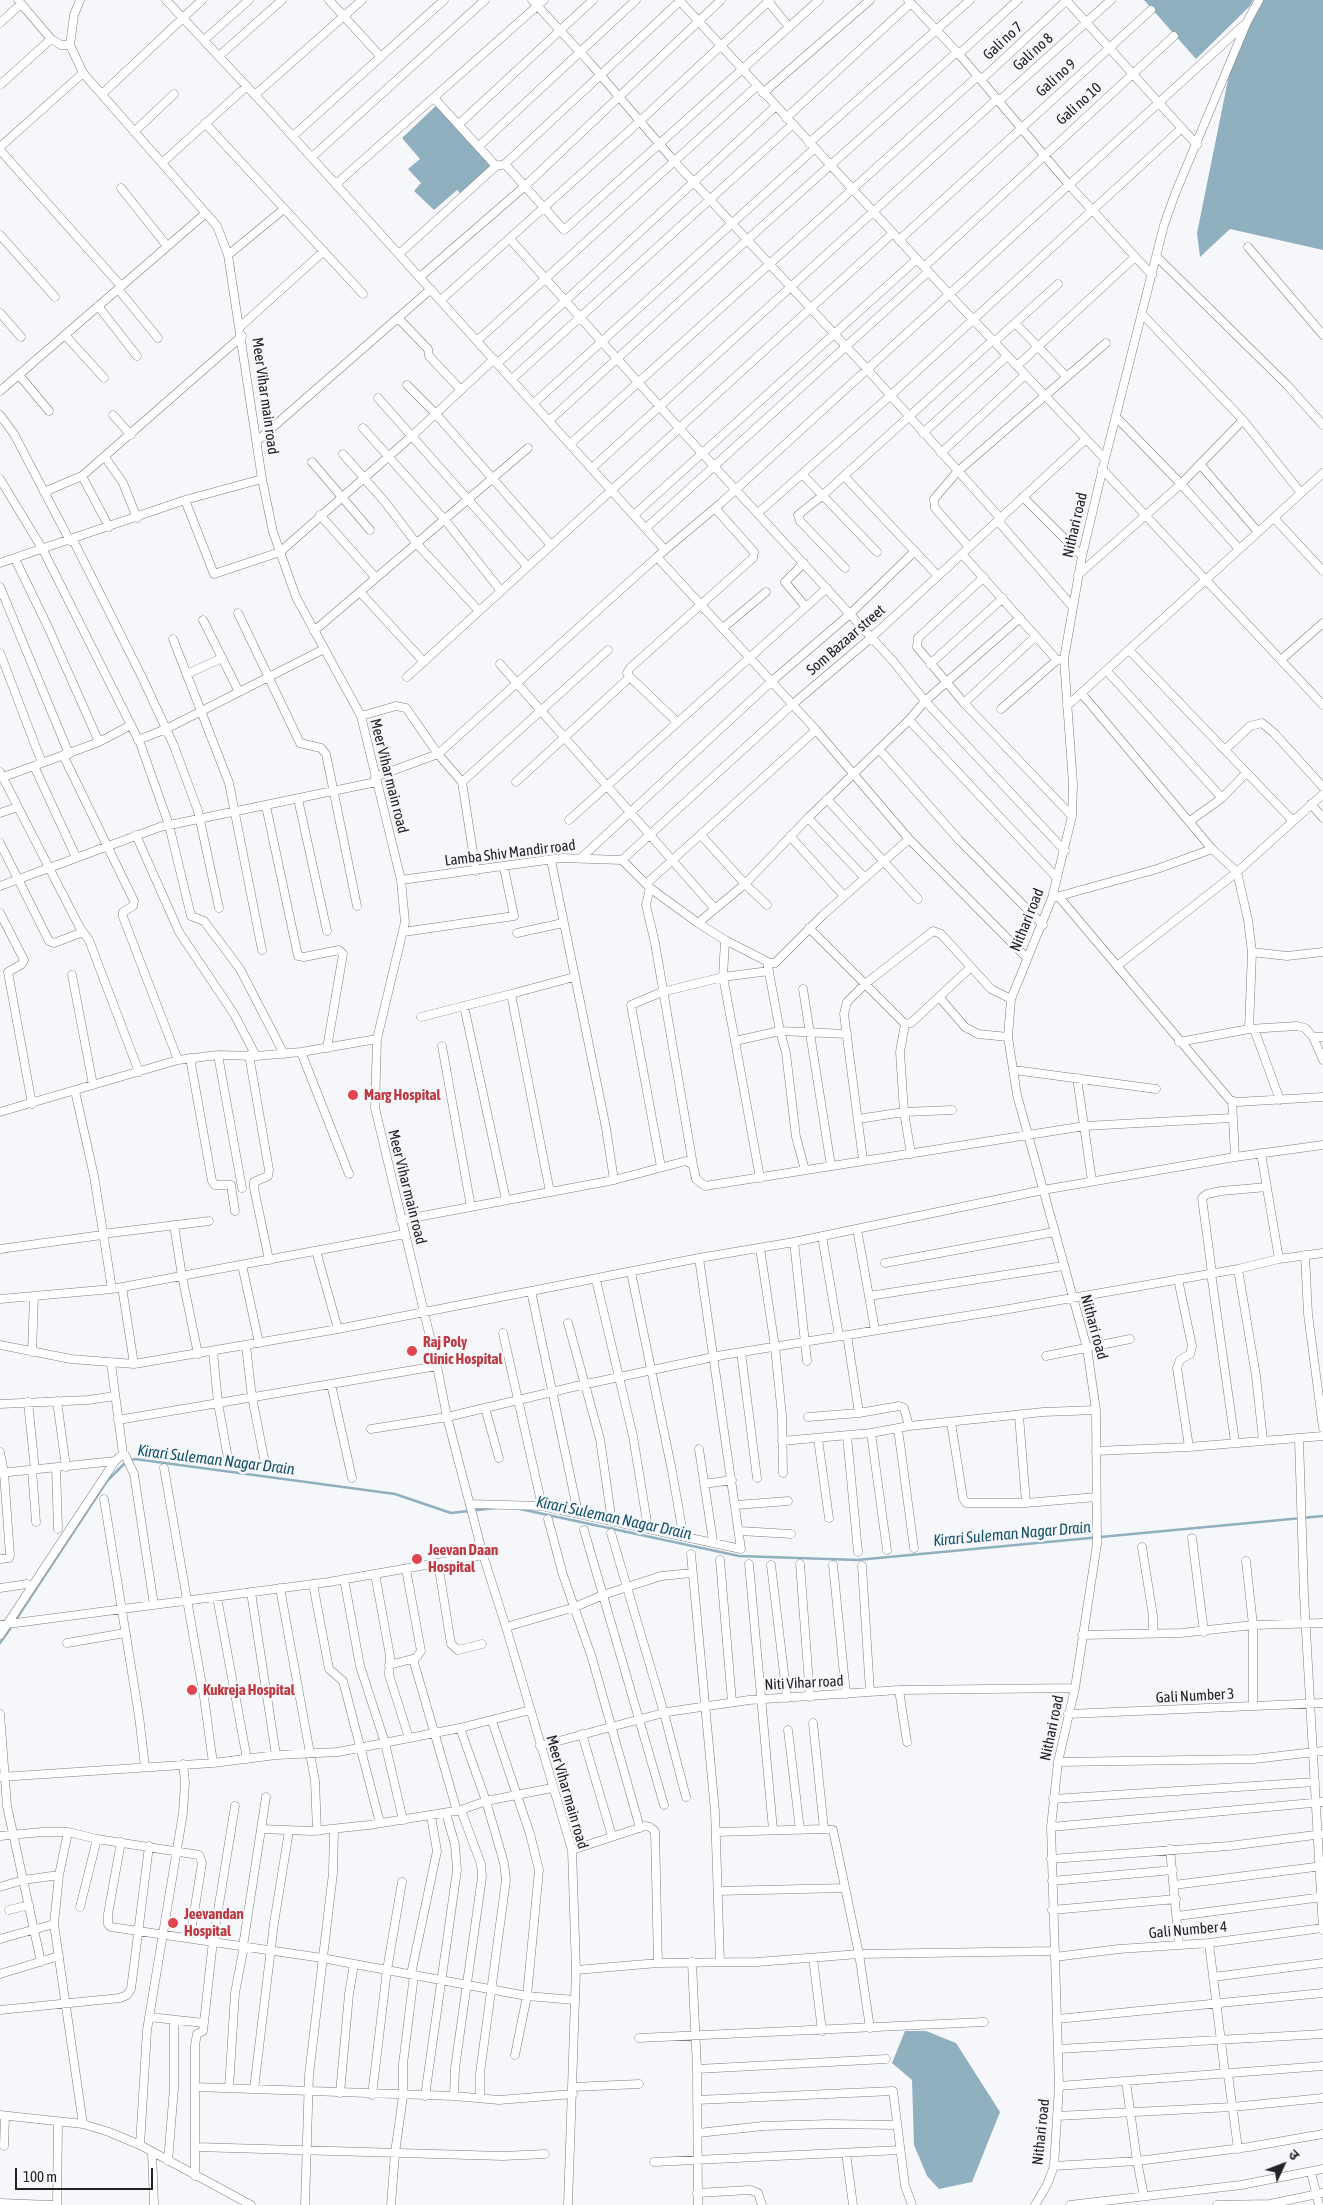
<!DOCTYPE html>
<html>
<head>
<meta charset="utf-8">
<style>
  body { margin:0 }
  #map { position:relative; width:1323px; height:2205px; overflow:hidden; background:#f5f7fb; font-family:"Asap Condensed","Noto Sans Devanagari",sans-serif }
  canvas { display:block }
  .north { position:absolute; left:1258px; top:2140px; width:50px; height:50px; -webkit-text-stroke:4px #f5f7fb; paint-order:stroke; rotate:47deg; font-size:14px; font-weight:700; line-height:20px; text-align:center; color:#232325 }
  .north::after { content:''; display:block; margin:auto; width:18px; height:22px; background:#232325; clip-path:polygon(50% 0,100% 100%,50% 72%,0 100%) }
  .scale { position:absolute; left:15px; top:2168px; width:138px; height:22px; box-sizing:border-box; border:2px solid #232325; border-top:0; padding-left:6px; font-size:15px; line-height:18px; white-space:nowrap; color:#232325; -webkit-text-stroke:4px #f5f7fb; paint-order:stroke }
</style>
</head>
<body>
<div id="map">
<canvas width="1323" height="2205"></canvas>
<div class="north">उ</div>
<div class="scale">100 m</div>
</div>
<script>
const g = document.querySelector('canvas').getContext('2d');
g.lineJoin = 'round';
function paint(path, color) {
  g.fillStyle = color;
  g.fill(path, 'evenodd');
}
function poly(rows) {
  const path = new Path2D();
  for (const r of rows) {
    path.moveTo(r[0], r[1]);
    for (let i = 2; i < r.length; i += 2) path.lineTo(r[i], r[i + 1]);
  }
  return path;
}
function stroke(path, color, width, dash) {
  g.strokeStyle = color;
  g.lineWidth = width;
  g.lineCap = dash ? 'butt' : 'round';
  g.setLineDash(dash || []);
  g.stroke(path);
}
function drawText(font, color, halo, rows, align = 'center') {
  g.font = font + ' "Asap Condensed",sans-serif';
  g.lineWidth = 5;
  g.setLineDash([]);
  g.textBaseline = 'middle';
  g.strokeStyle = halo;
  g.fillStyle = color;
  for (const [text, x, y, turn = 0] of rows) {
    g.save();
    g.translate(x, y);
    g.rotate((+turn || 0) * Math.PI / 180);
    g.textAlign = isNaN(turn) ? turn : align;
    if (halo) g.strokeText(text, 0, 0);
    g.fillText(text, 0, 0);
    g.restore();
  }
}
const water = poly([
  [1144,0,1253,0,1250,6,1196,59],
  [1259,0,1323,0,1323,250,1230,229,1200,257,1197,233,1232,60],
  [439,103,495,165,462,195,457,190,434,210,414,191,421,183,408,169,420,159,402,138],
  [905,2031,926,2031,956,2043,1000,2112,972,2182,939,2189,927,2176,914,2145,912,2080,892,2063]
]);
const stream = poly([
  [520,1509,739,1556,857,1560,1323,1516],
  [15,1621,107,1481,126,1462,135,1459,395,1494,451,1513,495,1508],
  [0,1643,12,1626]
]);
const street = poly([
  [18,0,51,39,61,45,70,45],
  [80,0,74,15,70,45,83,73,217,226,228,255,262,479,273,532,296,597,361,716,401,880,405,922,377,1039,375,1108,437,1366,447,1417,483,1555,506,1627,572,1850,576,1970,568,2205],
  [166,0,268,109,665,550,657,557,816,730,909,839,1027,958],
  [329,0,381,57],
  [532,0,591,64,674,161,867,369,1001,519],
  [679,0,949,294,1105,459],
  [767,0,789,27],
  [908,0,959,54,1070,186,1152,275],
  [1066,0,1197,145],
  [0,23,21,4],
  [204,40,249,0],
  [959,54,1018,0],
  [219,56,282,0],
  [981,80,1067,0],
  [0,85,51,39],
  [763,93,870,0],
  [102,94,202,0],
  [255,95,362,0],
  [434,98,496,166,505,164,564,230,819,0],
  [999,101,1111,0],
  [786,118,911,3],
  [205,123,363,294],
  [459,124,593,0],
  [134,132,174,94],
  [293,136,444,0],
  [809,143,970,0],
  [479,146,636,0],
  [0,147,83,73],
  [0,150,121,286],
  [312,157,485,0],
  [162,163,247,86],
  [505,164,681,0],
  [336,184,544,0],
  [121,188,167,246],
  [0,235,55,297],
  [510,239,679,428,893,661,925,701,1065,851],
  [899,240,1151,10],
  [1248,247,1323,335],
  [399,254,496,166],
  [228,255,284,209],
  [1157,257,1287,385,1323,425],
  [924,267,1174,36],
  [420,277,524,187,721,0],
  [118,289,158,338],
  [441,300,640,121,770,0],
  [98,306,137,356],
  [0,313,21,337],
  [1143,315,1243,420],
  [398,318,428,349,429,356,461,390],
  [1015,323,1067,377],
  [241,326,324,251],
  [65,335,104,378],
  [478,340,757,86],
  [994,342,1058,284],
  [498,363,776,106],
  [1017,366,1134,258],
  [19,375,49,411],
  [512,379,792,125],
  [407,385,435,413,551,545],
  [0,391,206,213],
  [378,398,527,566],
  [534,403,814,149],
  [0,415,14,434,70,541],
  [113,415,131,435],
  [1116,417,1181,484,1239,549],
  [550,420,747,240,957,52],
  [363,428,445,520,501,591],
  [923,433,1007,356],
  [257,441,431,289],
  [570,444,978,76],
  [941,453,1025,375],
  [343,454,385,502,417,544,479,611],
  [105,457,123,483,137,518],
  [312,462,370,530],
  [1200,464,1258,532],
  [592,468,997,99],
  [1102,469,1323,705],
  [802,474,877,552],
  [82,476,109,527],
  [844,476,938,576],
  [0,479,43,550,140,743,169,825,191,916,204,921,240,969,284,1054],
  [44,492,82,476,242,336],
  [1023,497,1082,556],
  [185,500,214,574,280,552,413,435,494,359],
  [758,513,890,396,1182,128],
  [320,515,376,578],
  [634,515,917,259],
  [1274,518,1323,571],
  [998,521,1072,606],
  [646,528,928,272],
  [73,540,141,675,174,746,198,811,219,908],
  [969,547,935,508,934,499,957,472,1106,343],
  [665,550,721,503,1246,23],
  [962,554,1057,660,1064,659],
  [15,559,48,627,99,742],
  [0,563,185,500,262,479],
  [804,563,785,582,805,606],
  [845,568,800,521,798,515,823,495,993,340],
  [1078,575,1181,484,1243,420,1301,493],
  [984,577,918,638,917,647,964,703,1072,816],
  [0,587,69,754],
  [360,592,424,662],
  [238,613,300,743,321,748,326,754,357,906],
  [203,620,239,692],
  [723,628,766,592],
  [314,631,528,448],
  [173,639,229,783,262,950],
  [1130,651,1293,821],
  [0,653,42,763,34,766,76,857],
  [1282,659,1323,623],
  [500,664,715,909],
  [930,664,1003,598],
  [1107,671,1222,798],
  [187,674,222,658],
  [407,677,893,233],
  [630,677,677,722],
  [1082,694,1212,849,1237,872,1248,920,1252,952,1249,1029],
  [964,703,1035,637],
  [1067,706,1323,473],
  [1001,709,1057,660],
  [361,716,396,706,406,708,438,754,462,782,476,871],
  [909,720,1057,878],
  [138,740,166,729,324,649],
  [879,749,959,840,1043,925],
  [1225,750,1250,726,1262,723,1274,733,1323,787],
  [63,755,134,901,133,906,123,912,123,917,178,1060],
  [42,763,99,742,131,725],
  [0,772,80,928,89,940,139,1072],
  [3,777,34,766],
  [375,777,438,754,657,557],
  [462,782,608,650],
  [516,782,630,677,627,673,630,668,753,558,754,552,715,508],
  [298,799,327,931],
  [827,799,918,899],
  [1311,804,1323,818],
  [266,806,298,956,304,957,339,950,343,954,327,1048],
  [0,813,18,807],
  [808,818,865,878],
  [569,820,827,588],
  [1190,821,1222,798,1246,773],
  [136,835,179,932,234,1014,256,1056],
  [701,835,745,884,767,905],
  [790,836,844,896],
  [0,843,49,941,54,943,83,932],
  [581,858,772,681,850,614,915,551],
  [551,860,606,1128,614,1180,686,1161,693,1165,696,1179,705,1186,1085,1126,1231,1118],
  [622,860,793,704,872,637,1086,439],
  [622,860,650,888,698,923,725,940,770,963,775,963,823,915,909,839],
  [401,880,561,858,622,860],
  [646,884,816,730],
  [0,886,160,827,376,782],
  [650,888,646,905,655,943,693,1165],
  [1056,897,1157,869,1212,849],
  [1059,897,1230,1100,1237,1102,1323,1097],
  [0,913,24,960,22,964,8,972,32,1104],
  [698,923,745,884,808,818,909,720,925,701,1020,618],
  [809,928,905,1024,911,1023,970,968],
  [403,932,514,916,504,868],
  [517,933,563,923],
  [1252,952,1287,956,1323,952],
  [1117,966,1237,872,1323,794],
  [72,975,93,1085],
  [803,989,831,1166],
  [940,998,965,1027,978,1034,1008,1037],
  [464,1006,506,1200],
  [421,1017,511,994],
  [905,1024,900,1052,904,1112,911,1154],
  [1254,1029,1280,1100],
  [1313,1037,1323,1060],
  [735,1041,723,977,769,971],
  [1179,1042,1249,1029,1297,1026,1305,1028,1313,1037,1323,1037],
  [442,1046,471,1207],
  [301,1052,349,1174],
  [218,1055,242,1188],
  [249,1055,269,1170,268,1176,254,1182,254,1188,269,1260],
  [190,1058,212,1181,215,1185,231,1185,235,1211],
  [1014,1070,1156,1089],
  [1077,1078,1092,1181],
  [75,1091,94,1176,112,1289],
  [1232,1101,1235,1157],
  [0,1112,178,1060,218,1055,256,1056,301,1052,377,1039],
  [858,1119,904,1112,952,1110],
  [1261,1153,1279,1259],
  [863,1160,844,1014,847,1002,865,984,933,931,941,934,991,989,1011,999],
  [661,1167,631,1005,662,992,723,977,725,940],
  [805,1170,796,1137,786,1053,780,1031,847,1034],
  [760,1178,735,1041,780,1031,767,962],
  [550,1192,511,994,574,977],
  [401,1220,614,1180],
  [174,1225,182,1276,198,1354],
  [857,1229,875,1330],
  [102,1234,209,1221],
  [822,1236,839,1336],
  [794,1242,807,1361],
  [760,1248,775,1347,782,1416,783,1473],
  [0,1249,102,1235],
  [316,1251,338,1329],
  [1305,1255,1308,1314,1323,1428],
  [885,1263,1054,1232],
  [242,1265,259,1343],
  [1238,1269,1256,1376,1263,1440],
  [631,1272,672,1471,683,1534],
  [1211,1273,1235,1442],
  [1212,1273,1202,1198,1207,1194,1221,1191,1267,1187],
  [1178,1279,1192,1346,1190,1354,1180,1360,1177,1368,1189,1447],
  [596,1280,633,1436,648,1528],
  [122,1287,134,1364],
  [531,1291,578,1513],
  [869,1296,1063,1266],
  [0,1299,112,1289,405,1234],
  [568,1323,600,1439,612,1522],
  [503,1333,542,1506],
  [847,1335,859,1413,899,1406,904,1408,909,1426],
  [0,1345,71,1359,134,1364,338,1329,699,1258,794,1242,1043,1190,1235,1157,1323,1145],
  [246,1346,252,1397,266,1468],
  [213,1351,218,1403,229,1464],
  [32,1352,34,1296],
  [741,1352,757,1478],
  [1046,1356,1130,1339],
  [331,1384,352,1478],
  [57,1401,66,1467],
  [28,1402,35,1470],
  [0,1404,88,1400,115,1396],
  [485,1408,499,1458],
  [1019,1416,1026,1503],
  [808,1417,859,1413],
  [118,1420,437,1366],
  [951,1422,963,1498,966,1503,1026,1503,1096,1497],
  [371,1429,447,1417,577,1386,723,1355,1009,1309,1238,1269,1279,1259,1323,1253],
  [898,1429,914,1548],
  [871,1433,887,1550],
  [847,1436,858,1552],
  [818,1439,829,1518],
  [1299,1439,1304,1595,1323,1930],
  [782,1441,871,1433,909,1426,1043,1412,1096,1410],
  [699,1449,713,1541],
  [1096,1451,1189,1447,1323,1436],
  [0,1452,4,1473,10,1555,9,1558,0,1559],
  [125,1455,134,1474,154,1605],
  [56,1468,58,1529],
  [164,1468,204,1697,213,1763],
  [32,1470,36,1522],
  [0,1473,115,1461],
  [704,1484,732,1480],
  [104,1499,139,1716,145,1766],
  [470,1504,542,1506,741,1549,699,1258],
  [736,1505,788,1501],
  [548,1519,563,1575,592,1658,640,1828],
  [584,1530,664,1805],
  [740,1531,791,1534],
  [611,1533,664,1713,686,1797],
  [1192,1538,1204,1632],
  [1142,1547,1153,1616,1153,1634],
  [691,1554,715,1811,720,1962],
  [720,1560,732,1702],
  [1246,1561,1253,1625,1253,1706],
  [438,1563,451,1644,458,1650,482,1644],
  [749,1564,773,1830],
  [800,1564,810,1697],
  [771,1565,787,1698],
  [833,1565,846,1694],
  [862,1566,870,1692],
  [375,1574,390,1656,389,1675,409,1738],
  [344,1579,360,1666,385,1743,403,1820],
  [313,1584,329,1669,343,1681,380,1823],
  [0,1588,27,1584],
  [280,1588,315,1781,317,1831],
  [251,1592,276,1755],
  [217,1597,247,1759],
  [0,1625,329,1582,483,1555],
  [506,1627,575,1607,603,1595,661,1576,692,1573],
  [0,1635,115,1461,123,1454,111,1363],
  [1082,1635,1181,1633,1253,1625,1323,1623],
  [67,1643,125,1633],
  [413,1659,457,1811],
  [389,1665,416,1658,421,1651,406,1569],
  [899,1690,907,1742],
  [0,1714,7,1806,41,1962],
  [1068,1714,1323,1703],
  [492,1721,530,1834,539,1870,527,1996,515,2055],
  [813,1723,824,1829],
  [460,1728,486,1801,504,1863,506,1880,480,2073,480,2098],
  [788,1730,800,1830],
  [582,1734,612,1836],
  [540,1746,667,1712,749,1700,899,1690,1075,1688],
  [1058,1762,1254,1759,1323,1751],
  [0,1777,213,1763,276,1755,338,1752,460,1728,530,1710],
  [1053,1799,1315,1782],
  [1051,1827,1323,1802],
  [261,1829,312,1831,369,1825,461,1810,486,1801,552,1788],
  [68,1832,59,1875,54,1924,83,2124],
  [716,1832,824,1829,833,1830,859,1954,870,2028],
  [0,1836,42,1832,68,1832,97,1839,199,1855,202,1863,190,1938],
  [121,1842,108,1914,108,1924,111,1927,322,1958,527,1996,575,2000],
  [1170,1849,1179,1945],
  [572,1850,645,1826,650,1827,655,1831,658,1963],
  [1051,1859,1229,1846,1323,1834],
  [1052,1881,1173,1870],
  [1174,1885,1323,1866],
  [0,1887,23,1880,59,1875],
  [718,1891,845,1888],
  [80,1907,97,1839],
  [9,1910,29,1905],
  [1052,1910,1176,1899],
  [1177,1916,1323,1897],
  [0,1939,54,1924],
  [1209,1943,1225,2074],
  [243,1946,266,1797],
  [1055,1957,1119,1949,1209,1943,1323,1928],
  [813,1958,822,2031],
  [692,1962,697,2069,698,2205],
  [576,1970,658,1963,757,1962,859,1954,1055,1951],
  [0,1974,59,1956],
  [411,1974,437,1851,431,1816],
  [1213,1977,1323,1963],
  [0,2010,120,1998,127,1995,131,1989,149,1846],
  [149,2017,204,2023],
  [1057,2019,1323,1993],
  [639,2038,984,2022],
  [1058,2049,1323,2034],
  [697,2069,886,2059],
  [1228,2074,1238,2149],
  [1126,2081,1137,2161,1144,2196],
  [1059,2086,1323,2066],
  [195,2087,454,2096,499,2100,573,2094],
  [573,2087,639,2084],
  [229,2088,235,1993,244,1946],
  [254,2089,274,1923,289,1831],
  [340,2093,349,1994,354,1964],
  [372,2095,387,1970,402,1882],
  [425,2096,457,1870,455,1845,446,1813],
  [454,2096,455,2068,482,1877,481,1864,461,1810],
  [697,2100,893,2091,905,2186,912,2205],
  [0,2115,83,2124,109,2132,140,2145,251,2205],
  [1057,2116,1232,2107,1323,2098],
  [698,2133,763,2126,829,2124,897,2125],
  [140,2145,147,2030,183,1813,185,1782,183,1764],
  [4,2146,5,2116],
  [195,2147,503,2156,545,2154],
  [152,2152,154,2205],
  [846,2153,853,2205],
  [168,2161,174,2088,174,2020],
  [654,2162,900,2150],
  [1054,2166,1137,2161,1249,2147,1323,2134],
  [1311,2172,1319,2205],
  [195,2176,195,2045,197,2034,203,2031,213,1941,235,1806],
  [697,2193,750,2190,758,2193,762,2205],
  [0,2203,52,2205],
  [57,2205,58,2122],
  [305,2205,309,2075,333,1873,334,1829],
  [391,2205,395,2153,403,2096,403,2064,414,1975],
  [1035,2205,1047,2185,1054,2166,1059,2086,1051,1827,1058,1762,1075,1688,1097,1544,1096,1410,1087,1348,1017,1095,1008,1037,1011,999,1052,898,1072,816,1073,784,1064,659,1082,556,1105,459,1164,225,1175,194,1247,22,1259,0],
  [1070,2205,1241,2185,1323,2169],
  [1217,2205,1270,2204,1323,2193]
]);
const markers = [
  [353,1095,6,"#e0444e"],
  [412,1351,6,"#e0444e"],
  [417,1559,6,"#e0444e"],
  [192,1690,6,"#e0444e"],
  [173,1923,6,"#e0444e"]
];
const streetNames = [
  ["Gali no 7",1003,41,-43],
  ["Gali no 8",1033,52,-42],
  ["Gali no 9",1056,78,-42],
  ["Gali no 10",1079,104,-42],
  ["Meer Vihar main road",265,396,82],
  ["Nithari road",1075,525,-77],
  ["Som Bazaar street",846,640,-41],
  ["Meer Vihar main road",389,776,76],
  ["Lamba Shiv Mandir road",510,853,-7],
  ["Nithari road",1027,920,-68],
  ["Meer Vihar main road",407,1187,76],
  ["Nithari road",1094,1327,75],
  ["Niti Vihar road",804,1683,-3],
  ["Gali Number 3",1195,1696,-3],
  ["Nithari road",1052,1728,-78],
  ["Meer Vihar main road",567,1792,74],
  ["Gali Number 4",1188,1930,-5],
  ["Nithari road",1041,2132,-84]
];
const healthNames = [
  ["Marg Hospital",364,1095],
  ["Raj Poly",423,1342],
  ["Clinic Hospital",423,1359],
  ["Jeevan Daan",428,1550],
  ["Hospital",428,1567],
  ["Kukreja Hospital",203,1690],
  ["Jeevandan",184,1914],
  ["Hospital",184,1931]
];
const waterNames = [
  ["Kirari Suleman Nagar Drain",216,1460,7],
  ["Kirari Suleman Nagar Drain",614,1518,12],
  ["Kirari Suleman Nagar Drain",1012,1534,-5]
];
paint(water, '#91b0bf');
stroke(stream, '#91b0bf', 2.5);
stroke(street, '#7d7e82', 9);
stroke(street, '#fff', 8);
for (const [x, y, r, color] of markers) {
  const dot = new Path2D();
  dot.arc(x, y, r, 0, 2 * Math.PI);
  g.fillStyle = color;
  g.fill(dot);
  stroke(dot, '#f5f7fb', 2);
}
drawText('15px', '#232325', '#f5f7fb', streetNames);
drawText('bold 15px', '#be3a42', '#f5f7fb', healthNames, 'left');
drawText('italic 16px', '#165369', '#f5f7fb', waterNames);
</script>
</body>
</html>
